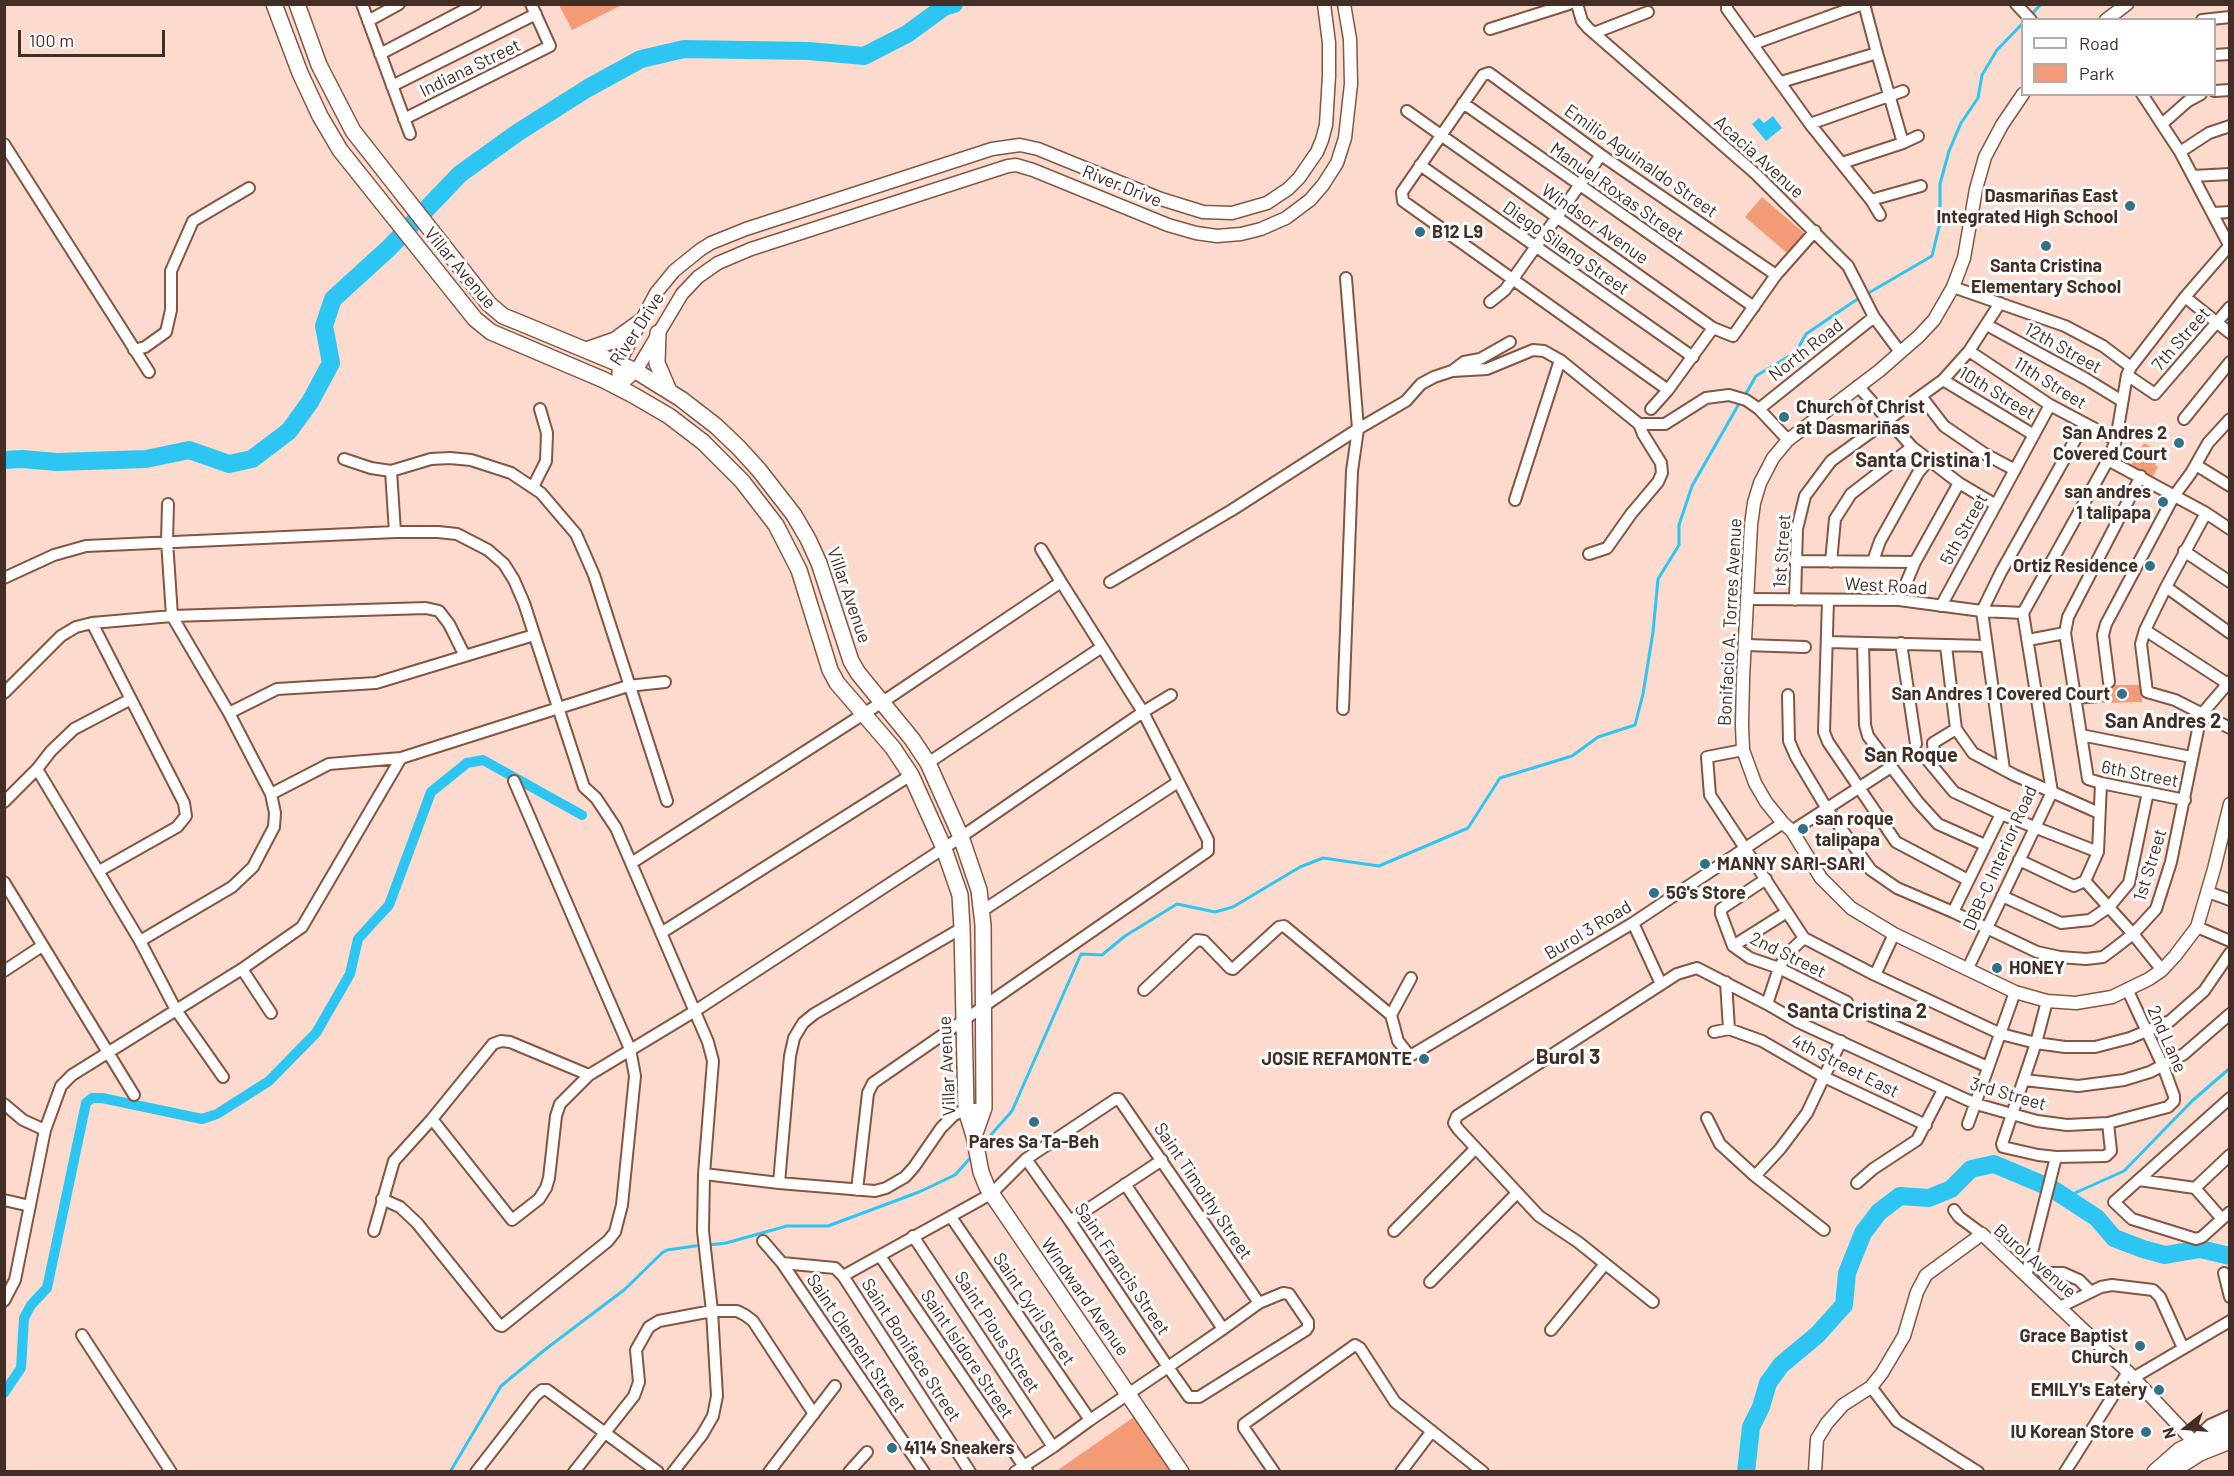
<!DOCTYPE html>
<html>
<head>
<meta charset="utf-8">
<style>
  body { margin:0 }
  #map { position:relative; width:2234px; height:1476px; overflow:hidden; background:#fcdacd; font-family:Barlow,sans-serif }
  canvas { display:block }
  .frame { position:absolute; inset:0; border:6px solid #432e25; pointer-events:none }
  .legend { position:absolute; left:2021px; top:18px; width:195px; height:78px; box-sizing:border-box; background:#fff; border:2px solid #b4aba8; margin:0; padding:8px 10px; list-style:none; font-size:18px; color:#432e25 }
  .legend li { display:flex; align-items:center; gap:12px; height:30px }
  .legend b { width:30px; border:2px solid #b4aba8 }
  .north { position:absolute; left:2156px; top:1398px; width:60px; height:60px; -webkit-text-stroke:4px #fff; paint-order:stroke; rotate:253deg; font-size:16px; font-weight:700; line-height:24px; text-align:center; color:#432e25 }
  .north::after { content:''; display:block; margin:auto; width:21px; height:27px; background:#432e25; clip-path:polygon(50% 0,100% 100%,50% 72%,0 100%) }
  .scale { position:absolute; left:18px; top:30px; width:147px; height:27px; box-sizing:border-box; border:3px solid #432e25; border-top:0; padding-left:8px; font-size:18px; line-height:21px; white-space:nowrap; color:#432e25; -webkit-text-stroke:4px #fff; paint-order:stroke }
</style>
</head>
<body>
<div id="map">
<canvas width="2234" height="1476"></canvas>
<div class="frame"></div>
<ul class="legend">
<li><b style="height:8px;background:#fff"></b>Road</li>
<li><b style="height:16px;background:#f39b76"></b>Park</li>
</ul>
<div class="north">N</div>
<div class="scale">100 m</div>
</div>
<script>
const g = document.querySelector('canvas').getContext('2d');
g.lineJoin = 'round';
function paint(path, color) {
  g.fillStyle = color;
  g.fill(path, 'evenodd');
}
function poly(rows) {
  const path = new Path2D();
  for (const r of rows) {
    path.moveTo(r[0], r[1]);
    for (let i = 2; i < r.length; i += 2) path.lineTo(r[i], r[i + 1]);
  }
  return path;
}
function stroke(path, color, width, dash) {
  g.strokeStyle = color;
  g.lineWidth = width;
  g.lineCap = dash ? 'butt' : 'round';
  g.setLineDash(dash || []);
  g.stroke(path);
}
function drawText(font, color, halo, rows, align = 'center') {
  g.font = font + ' Barlow,sans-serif';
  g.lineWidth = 6;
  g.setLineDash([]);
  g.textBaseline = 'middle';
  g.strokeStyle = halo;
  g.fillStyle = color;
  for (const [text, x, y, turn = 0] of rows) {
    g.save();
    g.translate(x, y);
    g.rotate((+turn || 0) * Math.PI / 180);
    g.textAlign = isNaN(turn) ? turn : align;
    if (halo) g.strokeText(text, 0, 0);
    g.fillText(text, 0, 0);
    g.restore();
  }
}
const green = poly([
  [559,5,622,5,572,30],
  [1762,197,1804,233,1787,253,1745,217],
  [2144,443,2162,453,2155,465,2158,467,2150,481,2129,469],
  [2102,685,2141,685,2142,702,2103,703],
  [1134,1417,1171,1471,1055,1472]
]);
const water = poly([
  [1773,116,1782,128,1766,141,1752,124,1759,118,1764,123]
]);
const stream = poly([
  [2030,16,2041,4],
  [1744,397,1756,376,1796,352,1806,334,1853,302,1932,256,1940,223,1940,184,1949,151,1961,123,1978,98,1982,75,1997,50,2022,24],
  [982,1145,1012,1111,1081,954,1102,955,1125,936,1177,904,1215,912,1233,907,1300,867,1323,858,1379,866,1468,828,1500,778,1572,756,1598,737,1635,725,1643,694,1653,632,1658,579,1679,545,1679,525,1692,486,1740,402],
  [2066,1197,2124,1171,2192,1101,2230,1068],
  [708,1245,726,1243,787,1226,828,1226,919,1192,955,1175,972,1156],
  [450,1472,501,1386,547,1348,624,1290,662,1253,667,1250,702,1245]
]);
const canal = poly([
  [4,1393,21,1368,24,1318,31,1305,47,1288,86,1103,92,1098,102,1098,202,1119,217,1114,269,1081,316,1033,350,974,358,939,389,905,431,792,467,763,483,760,582,815]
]);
const river = poly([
  [4,460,22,459,57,462,146,459,189,450,229,464,252,459,289,431,310,402,331,363,324,326,333,299,389,248,460,174,517,133,588,88,641,59,684,49,809,51,864,56,907,34,944,7,954,4],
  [1746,1472,1751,1427,1761,1407,1768,1383,1781,1365,1817,1335,1844,1305,1847,1273,1863,1233,1879,1212,1900,1196,1929,1198,1951,1189,1971,1169,1994,1164,2051,1188,2097,1218,2114,1238,2143,1249,2165,1255,2200,1249,2230,1256]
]);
const minor = poly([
  [362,4,410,134],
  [1577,4,1582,21,1588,28,1756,174,1848,266,1874,317,1900,352],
  [1727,4,1727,9,1810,124,1871,200,1880,215],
  [1864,4,1877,53],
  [2016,4,2031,20],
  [2202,20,2230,17],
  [368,21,399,4],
  [1490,29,1569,4],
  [1594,33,1648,12],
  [1753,44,1863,4],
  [380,54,476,4],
  [2214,55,2230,54],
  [1781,82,1877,53,1903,143],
  [392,86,536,14],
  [2214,91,2230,90],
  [2142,94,2180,152,2229,245],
  [1463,103,1754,307],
  [1407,111,1713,328,1733,336,1776,275,1815,231],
  [404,119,550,46,531,4],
  [1810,124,1903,91],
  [2162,124,2188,101,2201,94],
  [4,144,149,372],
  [2180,152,2209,133,2230,126],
  [1842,163,1903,143,1918,136],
  [1420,165,1693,357],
  [2193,176,2230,174],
  [1871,200,1921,186],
  [2213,213,2230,212],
  [1953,287,2065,326,2103,346,2131,367],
  [2185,297,2230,333],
  [1490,302,1505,290,1601,155],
  [1987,325,2086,379,2122,401],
  [134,350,145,347,166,332,171,310,171,271,193,221,249,188],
  [1969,351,2050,405,2116,440],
  [1452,371,1487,369,1533,350,1544,351,1560,360,1639,424,1643,434,1661,463,1662,473,1658,482,1631,514,1607,548,1589,554],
  [2127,375,2155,394,2230,307],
  [1943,380,2034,435],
  [1858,386,1912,447,1959,483,1996,505],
  [1668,390,1403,201,1402,192,1483,75,1489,73,1601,155,1776,275],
  [1921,396,1944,426,1985,454,2015,470],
  [1651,409,1668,390,1713,328],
  [1759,409,1874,317],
  [2184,419,2230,362],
  [1639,424,1665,424,1706,398,1729,395,1746,400,1759,409,1788,440],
  [344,459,371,468,391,471,431,459,450,458,471,460,511,473,541,493,576,534,594,575,667,801],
  [2108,460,2206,513,2230,529],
  [2196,465,2230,486],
  [391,471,395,532],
  [2141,476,2068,617,2065,633,2088,779,2101,783,2185,800],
  [533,487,546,461,547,433,540,409],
  [1515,500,1560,360],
  [2206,513,2166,587,2145,630,2141,644,2147,692,2175,700,2230,728],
  [1041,549,1061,582],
  [2184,551,2230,582],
  [1795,561,1915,562],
  [1873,561,1880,541,1918,473,1929,460],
  [1831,562,1835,519,1851,494,1912,447],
  [4,578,54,555,86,546,395,532,438,532,457,534,488,550,504,564,514,580,524,603,584,787,596,798,616,828,708,1042,713,1061,704,1174,703,1231,712,1311,717,1396,713,1416,702,1435,673,1472],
  [1110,582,1232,510,1358,429,1406,401,1421,384,1434,377,1452,371,1464,362,1480,359,1510,342],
  [2166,587,2230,633],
  [1747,599,1899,600,1982,611,2023,613],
  [1795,600,1797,529,1805,496,1831,461,1943,380,1969,351,2000,303],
  [1828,600,1824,732,1828,742,1896,842,1968,880],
  [1899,600,1915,562,1959,483],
  [1941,606,2050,405],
  [92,623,184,803,186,816,177,827,99,871],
  [2145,630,2228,684],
  [2028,640,2065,633],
  [1827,642,1986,646],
  [1863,643,1865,725,1868,736,1918,802,1938,824,1985,845],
  [1901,643,1916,744],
  [1746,645,1805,647],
  [1946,646,1956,729,1973,753,2014,775,2099,813],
  [2109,682,2103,635,2106,624,2174,496,2191,473,2208,443,2230,419],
  [4,693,61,636,76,627,92,623,172,616,426,608,439,611,449,624,465,656],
  [1788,695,1789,741,1796,757,1827,809,1871,870,1897,888,1953,912,2037,952,2060,957,2086,959,2103,957,2115,948,2133,934,2156,909,2171,862,2201,715,2230,681],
  [2075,698,2099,696],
  [1343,709,1352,471,1358,429,1346,278],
  [229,713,277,689,376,683,534,635],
  [2081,735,2191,757],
  [1743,750,1707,757,1710,795,1804,938,1875,975,2001,1034,2036,1043,2065,1047,2095,1047,2130,1038,2170,1021,2204,991,2230,953],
  [1925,757,1954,792,2001,814,2098,852],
  [1927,759,1934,752,1933,743,1956,729],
  [928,763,1102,647],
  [37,769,140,941,176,1010,223,1077],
  [2004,770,1982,611,2001,572,2084,424],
  [271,794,329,764,401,758],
  [4,802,37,769,51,751,74,729,131,699],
  [1792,831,1891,767],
  [2019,860,2074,886,2085,881,2098,852,2101,783],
  [633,862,890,697,1061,582,1143,712,1208,840,1208,851,873,1083,868,1093,857,1190],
  [1766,879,1721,909,1721,914,1733,946,1750,958,1779,968,1847,1002],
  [2085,881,2133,934,2162,970],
  [4,882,134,1095],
  [2208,892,2230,900],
  [2002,896,2061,923,2090,920,2109,907,2129,883,2148,792],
  [982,911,1178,782],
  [1953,912,2001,814],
  [1633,923,1661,984],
  [2197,927,2230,941],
  [661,933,911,775],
  [140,941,232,887,253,867,274,827,275,813,271,794,229,713,172,616,167,541,168,504],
  [1733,946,1787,912],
  [1968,968,2052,792,2023,613,2108,460,2116,440,2127,375,2131,367,2185,297,2230,245],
  [242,969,271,1013],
  [4,971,42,946],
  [1875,975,1894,934],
  [1411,978,1391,1015,1398,1041,1410,1056,1633,923,1783,823],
  [1726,982,1729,1029],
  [1144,990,1197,940,1204,941,1230,968,1233,969,1279,927,1284,926,1391,1015],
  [2047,1001,2036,1043,2002,1144,2003,1147,2038,1155,2056,1157,2106,1156,2111,1151,2108,1123],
  [1767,1004,1779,968,1787,954,1804,938],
  [1867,1014,1988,1067],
  [1714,1032,1729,1029,1762,1041,1824,1077,1926,1125],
  [2024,1080,2078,1086,2124,1080,2150,1072,2184,1054,2230,1014],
  [4,1104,23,1120,45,1130],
  [1707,1118,1720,1144,1755,1176,1824,1230],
  [432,1119,512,1220,539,1199,546,1188,549,1178,556,1116,560,1104,589,1075,695,1011,961,837,1143,712,1171,695],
  [1968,1124,2015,992],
  [2230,1155,2195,1188,2222,1219,2230,1212],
  [704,1174,779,1183,875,1191,886,1188,905,1177,914,1167,941,1128,954,1115,966,1110,984,1108],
  [1755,1176,1780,1149,1807,1113,1841,1041],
  [2139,1180,2195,1188],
  [779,1183,790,1056,794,1038,803,1023,814,1014,962,928],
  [1857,1183,1873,1169,1917,1140,1943,1090],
  [1125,1184,1223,1329],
  [382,1199,400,1207,417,1223,499,1325,502,1326,608,1241,615,1232,622,1205,635,1076,630,1049,514,781],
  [4,1200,30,1206],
  [1954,1210,1959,1217,1982,1234],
  [951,1217,1090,1420],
  [2222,1219,2202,1237,2196,1239,2132,1219,2114,1202,2230,1098],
  [1070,1221,1162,1160],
  [374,1231,394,1161,432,1119,493,1044,501,1041,510,1042,589,1075],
  [1394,1231,1475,1149],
  [913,1236,1053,1447],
  [763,1241,782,1263,835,1268,843,1276,991,1194,1026,1159,1116,1099,1119,1099,1259,1303],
  [880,1256,1027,1471],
  [2032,1256,2035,1265,2044,1273,2063,1273,2079,1280,2091,1292],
  [782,1263,924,1472],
  [2224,1273,2230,1297],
  [843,1276,970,1472],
  [2026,1276,2056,1157],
  [1430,1282,1516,1194],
  [4,1301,15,1280,45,1130,61,1086,72,1075,242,969,302,927,401,758,628,686,665,682],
  [1653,1302,1578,1242,1539,1216,1458,1129,1454,1123,1457,1116,1677,974,1697,968,1767,1004,1798,1022,1976,1104,2037,1121,2067,1125,2108,1123,2168,1107,2174,1101,2174,1096,2163,1066,2128,991],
  [2060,1307,2101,1287,2112,1285,2153,1290,2160,1297,2183,1348],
  [1551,1330,1605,1264],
  [82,1335,171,1472],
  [2133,1378,2230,1321],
  [1871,1387,1897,1421,1978,1472],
  [2196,1439,2210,1425,2230,1416],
  [476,1472,535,1396,542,1390,547,1390,658,1472],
  [574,1472,634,1396,639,1382,636,1350,649,1327,659,1321,712,1311,737,1311,745,1315,753,1321,814,1414],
  [769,1472,835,1386],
  [849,1472,867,1452],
  [1015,1472,1053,1447,1090,1420,1168,1367,1223,1329,1259,1303,1283,1293,1289,1294,1308,1322,1308,1327,1306,1330,1199,1397,1189,1397,1168,1367,1143,1330,1070,1221,1026,1159],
  [1274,1472,1244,1428,1244,1424,1355,1345,1360,1348,1395,1402,1483,1472],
  [1401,1472,1432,1431],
  [2065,1472,2128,1372]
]);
const tertiary = poly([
  [2106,20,2127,4],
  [2023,94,2002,125,1985,157,1976,189,1964,258,1953,287,1934,320,1919,336,1879,371,1788,440,1773,458,1760,483,1754,503,1751,525,1743,678,1742,725,1743,750,1755,783,1766,802,1783,823,1792,831,1821,878,1851,908,1894,934,2015,992,2047,1001,2076,1003,2112,997,2149,979,2162,970,2175,956,2197,927,2214,869,2230,804],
  [618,387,636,371,682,294,698,277,718,263,751,249,1008,166,1016,165,1033,170,1168,225,1196,233,1217,236,1241,234,1261,229,1286,218,1310,200,1323,185,1337,163,1345,138,1351,84,1350,39,1344,4],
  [618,387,619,363,656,293,674,271,700,250,711,243,746,229,992,149,1020,145,1038,149,1161,199,1203,212,1232,213,1267,203,1288,189,1299,178,1317,152,1322,140,1326,125,1329,76,1329,43,1324,4],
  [1815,1472,1817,1439,1827,1423,1843,1405,1871,1387,1882,1373,1904,1336,1917,1292,1926,1275,1982,1234,2128,1372,2194,1442,2199,1450]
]);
const secondary = poly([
  [274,4,300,73,320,116,340,150,475,319,491,332,604,380,633,395,669,416,703,442,742,481,776,525,799,570,830,670,837,683,893,748,911,775,943,846,960,895,962,928,966,1110,974,1136,981,1172,987,1187,1181,1472],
  [297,4,319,65,353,131,489,304,503,316,518,322,636,371,681,399,716,426,739,448,759,470,794,515,808,539,819,563,851,661,858,673,912,739,928,763,961,837,979,890,983,925,984,1108,974,1136],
  [658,333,657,363,669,391],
  [586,350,615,340,640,322],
  [2155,1472,2180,1450,2230,1426],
  [2170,1472,2200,1453,2230,1441]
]);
const markers = [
  [2130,206,6,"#327186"],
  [1420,232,6,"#327186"],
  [2046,246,6,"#327186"],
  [1784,417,6,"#327186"],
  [2179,443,6,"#327186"],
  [2163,502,6,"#327186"],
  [2150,566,6,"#327186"],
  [2122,694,6,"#327186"],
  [1803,829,6,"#327186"],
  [1705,864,6,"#327186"],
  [1654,893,6,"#327186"],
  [1997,968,6,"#327186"],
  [1424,1059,6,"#327186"],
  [1034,1122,6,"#327186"],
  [2140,1346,6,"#327186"],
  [2159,1390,6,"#327186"],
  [2146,1432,6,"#327186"],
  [892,1448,6,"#327186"]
];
const streetNames = [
  ["Indiana Street",470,68,-26],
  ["Acacia Avenue",1759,157,42],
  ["Emilio Aguinaldo Street",1641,161,35],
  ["River Drive",1122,186,22],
  ["Manuel Roxas Street",1617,192,35],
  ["Windsor Avenue",1595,224,35],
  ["Diego Silang Street",1566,248,35],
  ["Villar Avenue",460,268,50],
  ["River Drive",637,329,-57],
  ["7th Street",2181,339,-49],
  ["12th Street",2063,348,29],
  ["North Road",1806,350,-38],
  ["11th Street",2050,383,32],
  ["10th Street",1997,393,31],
  ["5th Street",1964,529,-61],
  ["1st Street",1782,551,-86],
  ["West Road",1886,586,3],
  ["Villar Avenue",849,595,71],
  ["Bonifacio A. Torres Avenue",1730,622,-87],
  ["6th Street",2140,774,11],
  ["DBB-C Interior Road",2000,858,-66],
  ["1st Street",2150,865,-73],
  ["Burol 3 Road",1588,930,-31],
  ["2nd Street",1788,955,26],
  ["2nd Lane",2167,1039,66],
  ["Villar Avenue",947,1066,-93],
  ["4th Street East",1845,1066,27],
  ["3rd Street",2008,1094,16],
  ["Saint Timothy Street",1203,1191,56],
  ["Burol Avenue",2035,1261,41],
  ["Saint Francis Street",1122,1269,56],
  ["Windward Avenue",1085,1297,55],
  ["Saint Cyril Street",1034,1309,56],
  ["Saint Pious Street",997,1332,57],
  ["Saint Clement Street",856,1343,56],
  ["Saint Boniface Street",911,1350,57],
  ["Saint Isidore Street",967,1354,56]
];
const poiNames = [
  ["Dasmariñas East",2118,196],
  ["Integrated High School",2118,217],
  ["B12 L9",1432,232,"left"],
  ["Santa Cristina",2046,266,"center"],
  ["Elementary School",2046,287,"center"],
  ["Church of Christ",1796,407,"left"],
  ["at Dasmariñas",1796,428,"left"],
  ["San Andres 2",2167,433],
  ["Covered Court",2167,454],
  ["san andres",2151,492],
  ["1 talipapa",2151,513],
  ["Ortiz Residence",2138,566],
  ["San Andres 1 Covered Court",2110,694],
  ["san roque",1815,819,"left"],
  ["talipapa",1815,840,"left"],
  ["MANNY SARI-SARI",1717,864,"left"],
  ["5G's Store",1666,893,"left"],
  ["HONEY",2009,968,"left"],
  ["JOSIE REFAMONTE",1412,1059],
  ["Pares Sa Ta-Beh",1034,1142,"center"],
  ["Grace Baptist",2128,1336],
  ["Church",2128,1357],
  ["EMILY's Eatery",2147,1390],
  ["IU Korean Store",2134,1432],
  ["4114 Sneakers",904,1448,"left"]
];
const neighbourhoodNames = [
  ["Santa Cristina 1",1923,460],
  ["San Andres 2",2163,721],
  ["San Roque",1911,755],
  ["Santa Cristina 2",1857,1011]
];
const quarterNames = [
  ["Burol 3",1568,1057]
];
paint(green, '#f39b76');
paint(water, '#2dc6f3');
stroke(stream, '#2dc6f3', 3);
stroke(canal, '#2dc6f3', 10);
stroke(river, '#2dc6f3', 18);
stroke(minor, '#845541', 14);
stroke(tertiary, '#845541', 15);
stroke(secondary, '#845541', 18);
stroke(minor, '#fff', 10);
stroke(tertiary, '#fff', 12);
stroke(secondary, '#fff', 15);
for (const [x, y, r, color] of markers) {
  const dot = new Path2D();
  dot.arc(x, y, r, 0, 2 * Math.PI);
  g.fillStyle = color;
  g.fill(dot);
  stroke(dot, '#fff', 2);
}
drawText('18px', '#432e25', '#fff', streetNames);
drawText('bold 18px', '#432e25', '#fff', poiNames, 'right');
drawText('bold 20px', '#432e25', '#fff', neighbourhoodNames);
drawText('bold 21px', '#432e25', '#fff', quarterNames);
</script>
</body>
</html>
